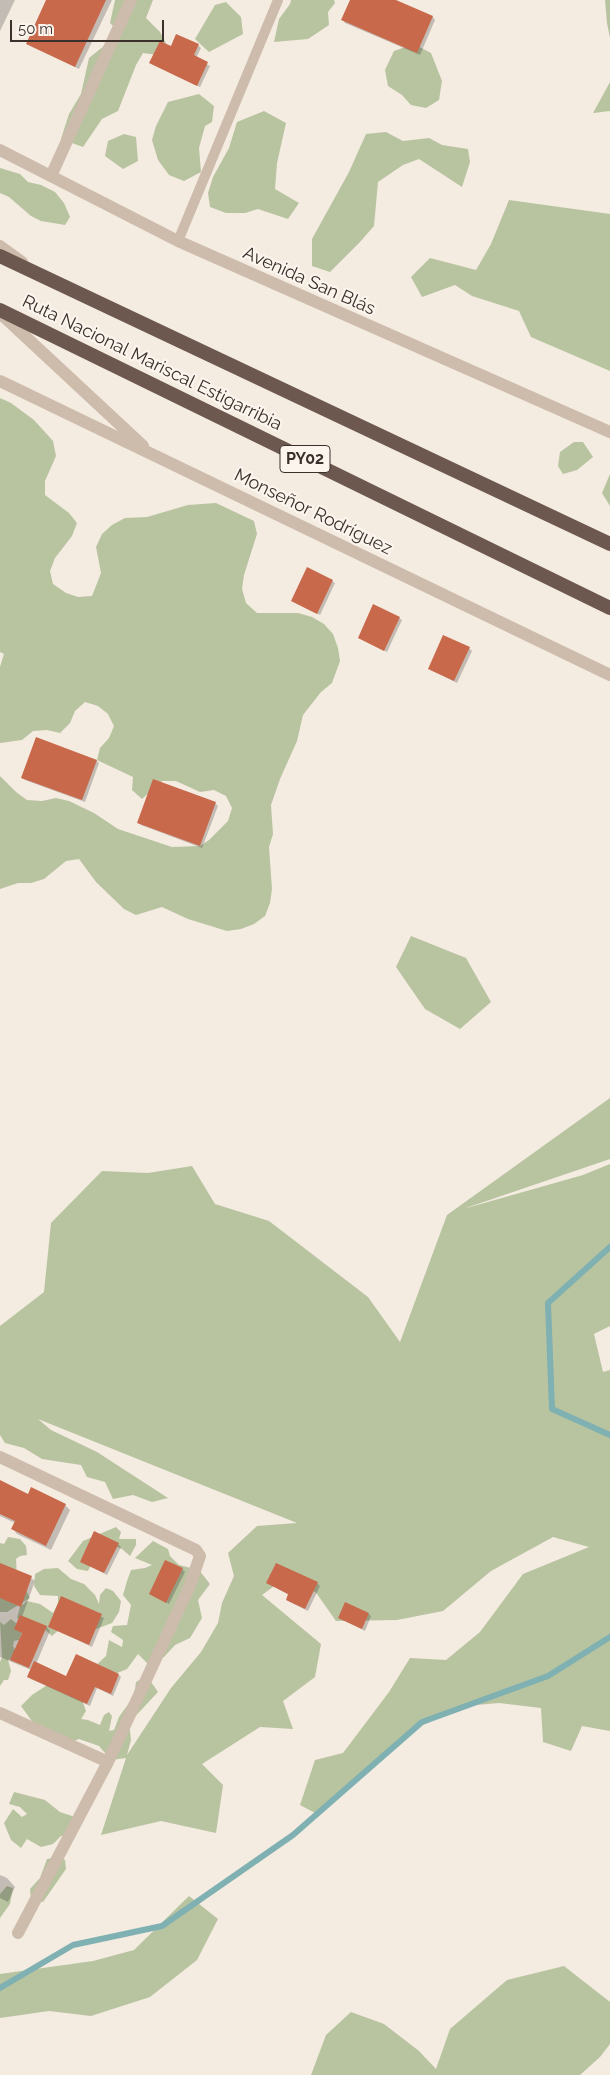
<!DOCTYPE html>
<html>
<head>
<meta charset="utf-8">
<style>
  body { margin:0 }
  #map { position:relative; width:610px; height:2075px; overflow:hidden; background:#f4ebe1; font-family:Raleway,sans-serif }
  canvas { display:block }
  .scale { position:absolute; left:10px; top:20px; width:154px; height:22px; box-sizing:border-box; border:2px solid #3b302b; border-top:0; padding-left:6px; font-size:15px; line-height:18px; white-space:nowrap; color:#3b302b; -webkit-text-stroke:4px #fbf5ee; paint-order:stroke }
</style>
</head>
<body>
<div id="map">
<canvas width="610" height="2075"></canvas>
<div class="scale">50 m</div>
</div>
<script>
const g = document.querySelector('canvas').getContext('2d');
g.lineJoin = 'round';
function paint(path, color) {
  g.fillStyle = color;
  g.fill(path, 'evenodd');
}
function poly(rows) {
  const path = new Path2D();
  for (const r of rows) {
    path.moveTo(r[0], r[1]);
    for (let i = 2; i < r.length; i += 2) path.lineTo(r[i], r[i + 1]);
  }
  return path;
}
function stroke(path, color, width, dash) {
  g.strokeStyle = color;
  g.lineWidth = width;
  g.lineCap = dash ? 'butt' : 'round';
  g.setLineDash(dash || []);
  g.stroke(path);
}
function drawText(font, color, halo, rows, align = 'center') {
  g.font = font + ' Raleway,sans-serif';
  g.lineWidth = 4.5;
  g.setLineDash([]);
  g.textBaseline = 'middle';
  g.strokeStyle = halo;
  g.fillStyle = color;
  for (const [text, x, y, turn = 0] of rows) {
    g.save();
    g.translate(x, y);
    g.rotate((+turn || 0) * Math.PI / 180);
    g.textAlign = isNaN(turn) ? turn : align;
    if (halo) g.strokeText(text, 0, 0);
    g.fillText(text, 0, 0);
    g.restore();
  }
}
const green = poly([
  [115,0,153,0,146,18,160,32,167,45,166,56,143,53,136,65,118,111,102,119,83,147,61,139,69,114,81,94,89,58,120,33,110,23],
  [291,0,334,0,335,3,328,12,329,25,308,39,274,42,279,19,290,4],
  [605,0,610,0,610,38,607,23],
  [226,2,241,17,243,34,209,52,195,39,215,5],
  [414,44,431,53,442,81,439,100,426,108,411,105,402,95,388,86,385,70,394,51],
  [610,82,610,111,593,113],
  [199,94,214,106,212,122,205,126,199,148,201,172,184,181,169,175,158,160,152,140,156,126,168,102],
  [264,111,286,123,277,163,275,189,299,203,288,219,258,209,245,213,226,213,210,207,208,193,213,177,229,148,237,122],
  [386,132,403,141,429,138,442,145,468,149,470,162,462,187,419,159,403,165,378,182,374,226,360,242,330,272,312,266,312,239,349,172,366,134],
  [124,134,136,137,138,161,123,169,105,156,108,141],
  [0,168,20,174,28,182,41,185,55,192,64,203,70,217,65,225,41,221,31,216,9,197,0,193],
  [509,200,610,214,610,371,531,337,519,311,472,296,455,285,422,297,411,277,430,258,476,270,491,244],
  [0,398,11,403,34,420,53,441,56,456,45,481,45,495,69,513,77,523,72,536,55,558,50,571,53,584,66,593,78,597,92,596,101,573,96,547,102,534,112,525,125,518,147,517,188,505,216,503,254,521,257,534,244,575,242,589,246,603,257,613,298,613,312,617,324,624,333,634,338,648,340,661,332,683,321,692,303,715,297,741,280,779,271,805,273,834,269,847,272,889,270,903,265,916,254,924,241,929,227,931,188,919,162,907,136,915,124,909,96,882,79,859,66,861,44,879,31,883,18,883,0,889,0,776,16,792,27,800,42,801,56,798,69,801,94,813,118,829,172,847,200,846,209,840,228,821,232,808,226,796,214,790,200,792,176,781,162,781,142,799,132,790,133,777,97,760,100,748,109,738,114,726,108,714,98,706,85,702,75,711,70,723,60,733,47,730,33,731,22,740,0,743,0,667,4,654,0,652],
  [574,442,583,442,593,457,577,470,563,474,558,466,560,452],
  [610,474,610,506,602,493],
  [411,936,466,958,491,1002,460,1029,425,1009,396,967],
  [610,1098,610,1159,463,1209,583,1175,610,1164,610,1326,594,1334,603,1372,610,1370,610,1731,582,1726,571,1751,543,1742,541,1708,499,1703,465,1706,414,1729,317,1814,300,1805,315,1760,343,1753,389,1692,410,1658,446,1660,480,1632,523,1574,589,1547,553,1537,491,1571,443,1611,397,1620,336,1621,317,1594,293,1572,262,1595,321,1644,315,1677,283,1701,293,1729,260,1727,202,1764,223,1785,216,1833,161,1821,101,1835,126,1758,111,1760,99,1746,79,1739,72,1742,34,1724,21,1706,32,1695,61,1676,74,1677,86,1711,81,1719,88,1720,100,1725,104,1715,109,1712,112,1716,109,1731,114,1730,119,1717,134,1696,136,1682,147,1676,158,1692,129,1723,131,1740,127,1755,171,1688,201,1652,218,1623,222,1603,234,1576,228,1553,257,1526,297,1523,38,1419,51,1430,97,1452,168,1498,152,1502,133,1495,113,1499,105,1482,87,1477,81,1465,42,1459,24,1448,5,1443,0,1435,0,1326,44,1292,51,1223,102,1171,148,1173,192,1166,215,1204,269,1221,368,1297,400,1342,447,1215],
  [116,1527,121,1532,119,1539,136,1539,136,1545,130,1556,122,1549,113,1545,96,1554,88,1571,77,1569,68,1561,83,1541],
  [8,1537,20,1539,26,1546,27,1555,20,1556,16,1559,17,1578,25,1588,30,1598,7,1612,0,1612,0,1543,4,1544],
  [153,1541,168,1549,170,1556,179,1565,199,1570,210,1584,198,1600,202,1618,190,1638,175,1645,164,1657,148,1664,138,1654,127,1669,110,1676,94,1667,106,1656,109,1640,122,1647,123,1640,111,1632,113,1626,127,1625,131,1605,123,1595,127,1581,131,1570,145,1568,152,1565,135,1558],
  [58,1568,71,1579,84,1584,95,1595,99,1604,100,1595,106,1588,113,1591,121,1601,119,1612,112,1623,96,1629,90,1616,62,1627,52,1636,44,1629,17,1618,20,1607,27,1601,40,1604,53,1613,58,1603,58,1596,40,1595,34,1586,35,1574,44,1569],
  [11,1619,23,1629,19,1640,14,1641,13,1646,19,1657,8,1660,11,1671,8,1680,4,1680,0,1686,0,1662,2,1657,0,1622,4,1625],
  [14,1792,45,1800,60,1812,78,1818,69,1835,61,1836,53,1844,41,1847,27,1839,21,1848,11,1840,4,1823,13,1809,22,1817,27,1814,20,1807,9,1804],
  [59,1857,65,1860,66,1869,43,1902,31,1900,30,1889,40,1878,47,1859],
  [7,1886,13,1888,10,1904,0,1918,0,1894],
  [189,1896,218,1919,197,1960,150,1997,91,2016,49,2011,0,2018,0,1974,93,1961,134,1950],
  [564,1966,610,2002,610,2044,600,2057,580,2075,311,2075,326,2035,351,2012,384,2024,419,2051,436,2069,450,2029,507,1980]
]);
const shadow = poly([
  [0,0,15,0,0,31],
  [48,0,112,0,79,69,27,43],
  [351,0,393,0,433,17,435,20,420,55,345,23,343,20],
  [198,45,201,48,196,58,210,66,200,87,154,65,171,48],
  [332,581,335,583,320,615,292,601],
  [399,618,402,620,387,652,359,638],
  [469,648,472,651,457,683,429,669],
  [97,761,99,763,85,802,25,780,22,777],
  [215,803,218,806,202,848,141,825,138,822],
  [0,1482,29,1495,65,1505,70,1510,51,1550,17,1534,13,1529,15,1523,0,1516],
  [118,1544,121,1547,107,1575,81,1561],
  [0,1564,31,1578,35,1581,22,1617,47,1627,50,1631,36,1664,67,1677,119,1675,121,1677,113,1696,97,1688,90,1706,31,1679,28,1677,31,1670,0,1657],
  [182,1569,185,1572,169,1604,150,1594],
  [268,1583,317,1583,320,1586,308,1611,290,1602,287,1600,289,1595],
  [62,1598,104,1618,92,1647,49,1626],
  [369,1614,371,1616,365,1631,339,1618],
  [0,1875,7,1878,15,1887,8,1902,0,1898]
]);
const stream = poly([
  [610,1247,548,1303,552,1409,610,1435],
  [0,1988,73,1945,162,1926,293,1835,422,1722,548,1676,610,1637]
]);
const building = poly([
  [46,0,106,0,75,67,26,44],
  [350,0,396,0,433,16,417,53,341,20],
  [176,34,199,44,194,55,208,62,197,86,149,63,160,41,171,46],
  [307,567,333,580,317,614,291,601],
  [373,604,400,617,384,651,358,638],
  [443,635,470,647,454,681,428,669],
  [36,737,97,760,82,800,21,778],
  [153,779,216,802,200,846,137,823],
  [0,1480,28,1494,31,1487,66,1504,46,1546,11,1529,15,1521,0,1514],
  [94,1531,119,1543,104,1573,80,1562],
  [165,1560,183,1568,166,1603,149,1594],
  [0,1563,32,1576,21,1607,0,1598],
  [276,1563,318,1582,305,1609,286,1600,288,1594,266,1583],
  [61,1596,102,1614,89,1645,48,1627],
  [345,1602,369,1613,362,1629,338,1618],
  [20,1615,47,1626,29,1668,10,1660,22,1633,14,1629],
  [76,1654,119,1674,111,1694,95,1687,87,1704,27,1677,34,1661,66,1676]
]);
const service = poly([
  [178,241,278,0]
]);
const minor = poly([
  [51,176,131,0],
  [0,1457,196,1550,200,1556,190,1585,108,1762,18,1933],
  [0,1713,108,1762]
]);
const tertiary = poly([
  [0,150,178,241,610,432],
  [0,246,22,262],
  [0,313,143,446],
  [0,381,610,675]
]);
const trunk = poly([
  [0,256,610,544],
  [0,310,610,608]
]);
const shields = [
  [305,459,50]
];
const shieldNames = [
  ["PY02",305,459]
];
const streetNames = [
  ["Avenida San Blás",309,281,24],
  ["Ruta Nacional Mariscal Estigarribia",152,363,26],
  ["Monseñor Rodríguez",313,512,26]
];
paint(green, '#b8c4a0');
paint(shadow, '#0003');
stroke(stream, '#7fb0b2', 6);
paint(building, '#c8694b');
stroke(service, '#cdbbac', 10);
stroke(minor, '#cdbbac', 12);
stroke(tertiary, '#cdbbac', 12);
stroke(trunk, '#6c584f', 14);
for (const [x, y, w] of shields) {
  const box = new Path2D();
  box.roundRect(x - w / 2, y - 13.5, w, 27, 4);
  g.fillStyle = '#fbf5ee';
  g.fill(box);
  stroke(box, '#3b302b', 1);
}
drawText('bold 16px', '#3b302b', null, shieldNames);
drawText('18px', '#3b302b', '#fbf5ee', streetNames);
</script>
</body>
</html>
